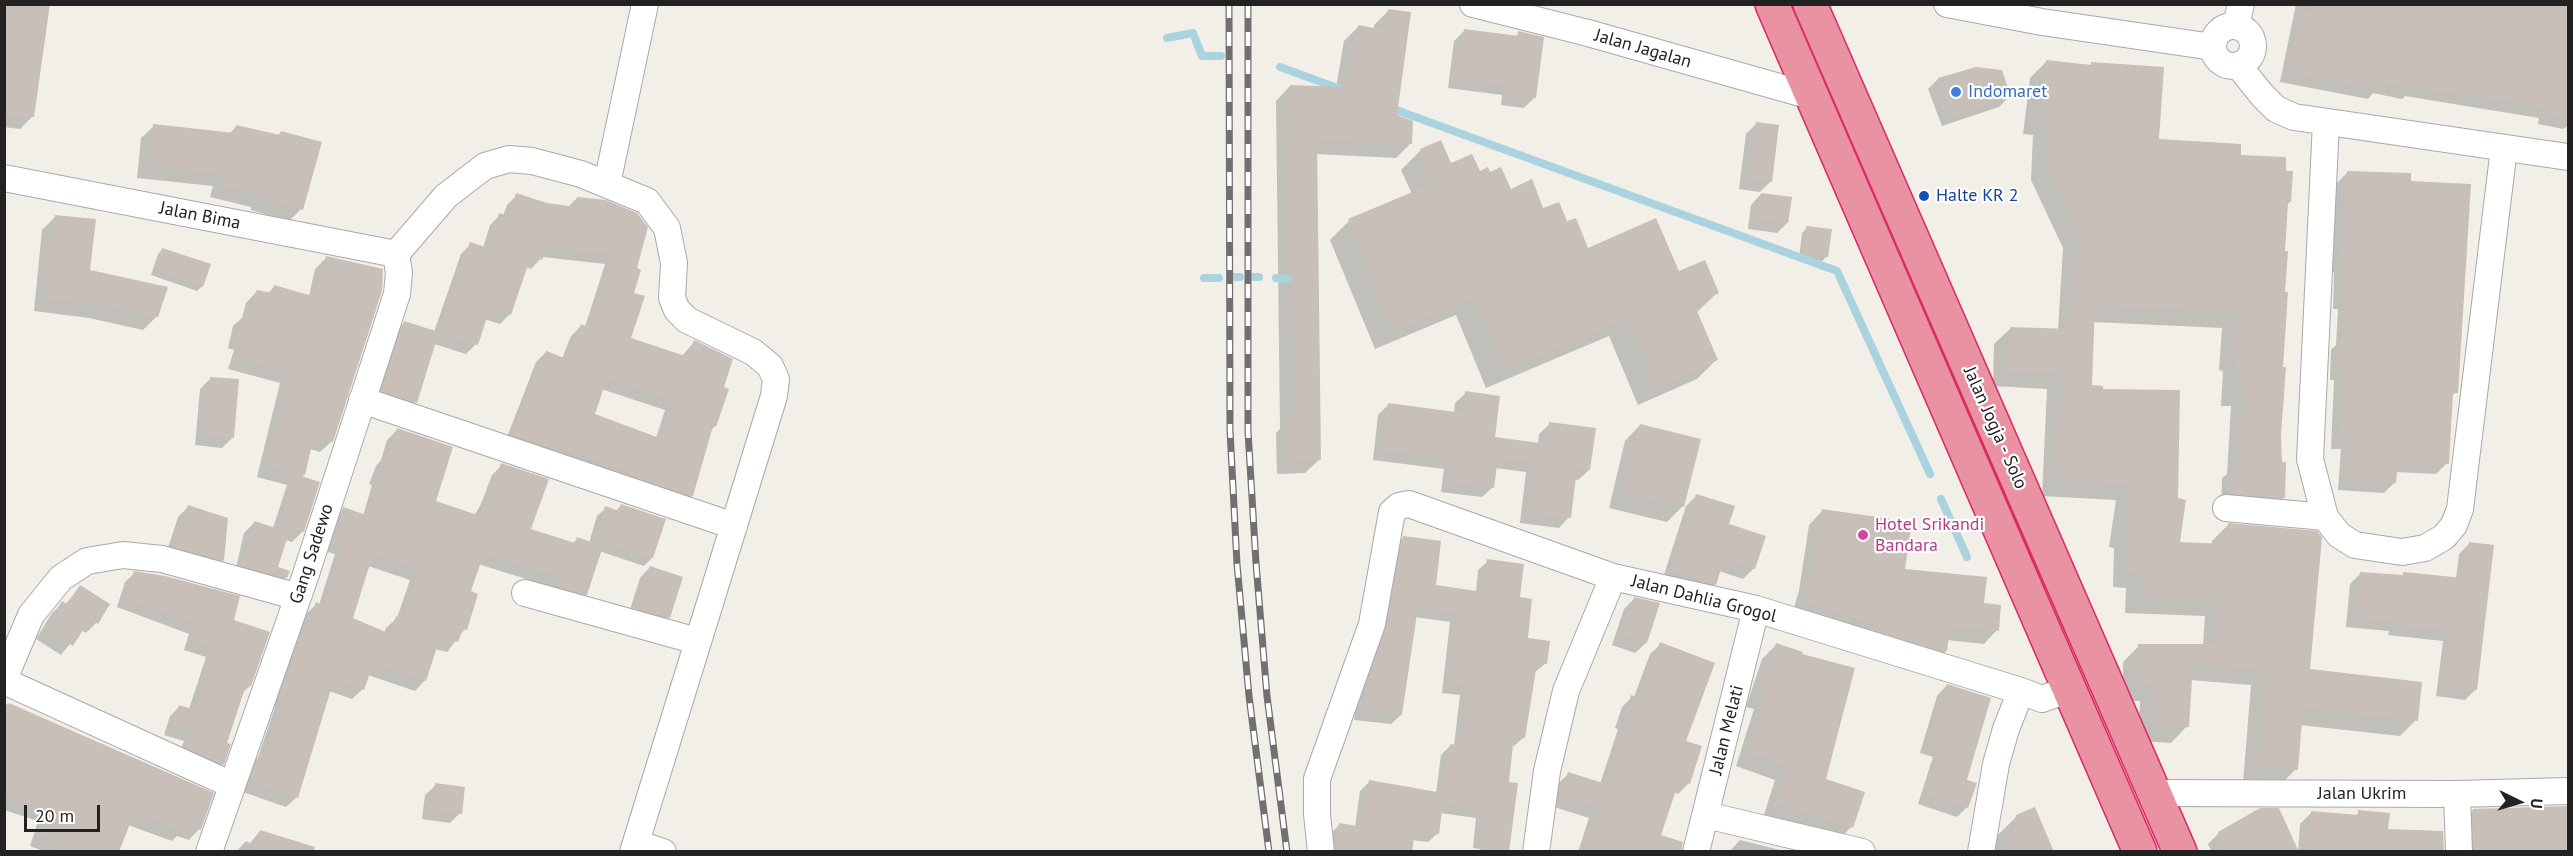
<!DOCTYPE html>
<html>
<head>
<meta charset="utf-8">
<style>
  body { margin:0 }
  #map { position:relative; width:2573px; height:856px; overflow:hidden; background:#f2efe9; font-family:"PT Sans",sans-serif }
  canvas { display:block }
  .frame { position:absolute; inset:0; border:6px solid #222; pointer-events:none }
  .north { position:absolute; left:2489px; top:772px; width:60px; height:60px; -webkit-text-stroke:4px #fff; paint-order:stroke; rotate:95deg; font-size:16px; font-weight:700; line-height:24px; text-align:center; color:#222 }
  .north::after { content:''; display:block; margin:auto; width:21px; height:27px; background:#222; clip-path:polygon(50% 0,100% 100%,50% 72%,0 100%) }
  .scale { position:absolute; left:24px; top:805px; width:76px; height:27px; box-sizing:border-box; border:3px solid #222; border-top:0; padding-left:8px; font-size:18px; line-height:21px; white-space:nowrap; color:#222; -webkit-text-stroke:4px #fff; paint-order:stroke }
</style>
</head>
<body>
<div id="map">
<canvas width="2573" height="856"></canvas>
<div class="frame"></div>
<div class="north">U</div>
<div class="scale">20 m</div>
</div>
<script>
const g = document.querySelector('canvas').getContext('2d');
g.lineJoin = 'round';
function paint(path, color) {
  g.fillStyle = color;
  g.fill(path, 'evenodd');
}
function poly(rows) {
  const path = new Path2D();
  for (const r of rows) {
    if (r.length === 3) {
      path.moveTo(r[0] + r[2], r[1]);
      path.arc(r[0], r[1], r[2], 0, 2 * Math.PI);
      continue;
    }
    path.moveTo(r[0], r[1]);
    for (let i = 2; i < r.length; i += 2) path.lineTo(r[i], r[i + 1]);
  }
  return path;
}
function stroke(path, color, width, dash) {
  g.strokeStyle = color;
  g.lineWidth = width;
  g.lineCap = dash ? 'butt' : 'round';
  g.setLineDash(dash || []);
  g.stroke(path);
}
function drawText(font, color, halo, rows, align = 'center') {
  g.font = font + ' "PT Sans",sans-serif';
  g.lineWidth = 4.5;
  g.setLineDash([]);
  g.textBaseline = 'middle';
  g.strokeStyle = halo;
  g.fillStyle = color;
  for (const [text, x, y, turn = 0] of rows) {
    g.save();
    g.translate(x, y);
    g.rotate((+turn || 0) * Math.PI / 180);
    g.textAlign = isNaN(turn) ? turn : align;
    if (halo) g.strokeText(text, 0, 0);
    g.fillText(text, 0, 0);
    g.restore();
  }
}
const shadow = poly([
  [4,4,33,116,20,129,4,127],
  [2296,4,2568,4,2568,126,2563,129,2538,124,2539,118,2405,96,2402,99,2373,93,2368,99,2280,82],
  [1389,10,1396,116,1410,144,1396,158,1316,154,1320,459,1305,473,1277,474,1276,433,1280,429,1276,101,1290,86,1336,88,1344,41,1358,27,1374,29,1374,25],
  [1465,30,1515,37,1519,33,1535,97,1524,108,1501,105,1502,95,1448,88,1454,41],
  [2047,61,2089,67,2092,63,2157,141,2239,156,2284,172,2290,202,2286,206,2280,436,2283,498,2267,514,2221,510,2222,478,2227,474,2231,406,2221,406,2223,371,2219,370,2222,328,2093,322,2090,387,2176,500,2178,544,2212,545,2212,541,2228,525,2308,670,2416,720,2400,736,2300,725,2296,769,2280,785,2243,782,2251,685,2190,680,2187,726,2171,743,2138,741,2140,701,2123,701,2123,662,2139,646,2203,645,2205,616,2125,613,2126,588,2113,587,2114,548,2109,547,2116,500,2042,496,2047,389,1993,386,1994,344,2011,328,2058,330,2063,248,2031,180,2033,135,2023,134,2030,78],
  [1938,79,2009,97,1999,107,1942,126,1928,89],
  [1756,124,1770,182,1760,192,1739,189,1746,134],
  [154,126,229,134,236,127,277,136,281,132,301,209,289,221,251,210,251,207,210,197,213,186,137,178,141,138],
  [1421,150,1450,165,1489,174,1511,191,1566,223,1588,250,1678,273,1718,292,1696,313,1716,360,1697,379,1638,405,1609,336,1486,388,1456,315,1375,349,1330,240,1349,221,1412,194,1401,170],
  [2347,173,2456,392,2451,397,2447,463,2436,474,2395,472,2395,482,2384,493,2338,490,2341,449,2331,449,2334,380,2330,380,2331,350,2336,345,2338,309,2333,309,2334,272,2332,272,2336,184],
  [1761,194,1787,223,1777,233,1748,229,1751,205],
  [517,195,547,204,568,207,577,198,635,269,629,339,682,356,694,342,722,388,715,426,710,431,692,496,682,506,504,445,536,362,546,352,562,359,571,336,581,326,585,327,605,264,542,257,531,269,526,267,510,314,500,324,484,319,476,344,466,354,434,344,415,402,405,412,372,401,394,333,404,323,434,332,461,254,471,244,483,248,490,225,500,215,503,216,507,205],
  [601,389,665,410,656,438,593,414],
  [56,216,89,272,156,317,143,330,89,318,34,311,42,230],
  [1807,228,1827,256,1822,261,1799,259,1802,233],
  [163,249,202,286,197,291,151,275,158,254],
  [327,257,332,441,320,452,310,449,304,475,301,478,303,531,292,542,285,540,276,568,286,578,275,588,234,576,244,533,255,522,273,528,287,485,257,477,280,383,228,369,234,350,228,348,233,326,242,318,246,303,257,291,267,294,274,287,309,296,315,269],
  [210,379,233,437,222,448,195,445,200,389],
  [1466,393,1494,439,1538,444,1539,434,1550,424,1589,470,1578,480,1574,479,1569,517,1559,528,1520,523,1526,472,1495,468,1493,487,1482,497,1441,492,1444,469,1373,460,1378,415,1389,404,1454,413,1455,403],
  [1640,425,1699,440,1682,507,1667,522,1609,508,1625,441],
  [398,429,434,502,474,516,481,504,492,475,502,465,529,530,572,544,577,539,589,543,597,516,606,508,616,511,621,505,652,558,644,566,599,551,586,594,575,604,552,596,555,588,478,564,469,592,465,629,447,652,435,649,425,680,415,691,368,675,363,689,352,699,329,691,297,797,286,807,240,791,249,766,258,757,275,707,270,706,289,653,306,614,317,604,319,605,335,554,323,551,334,519,344,509,363,516,372,485,369,484,376,466,381,460,387,440],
  [368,566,410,580,397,618,386,628,384,633,351,619],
  [1697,495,1727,525,1754,568,1743,579,1719,571,1715,584,1704,594,1662,581,1686,506],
  [188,507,223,560,213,570,165,557,178,517],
  [1822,511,1903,570,1983,604,1997,630,1984,644,1947,640,1946,651,1932,664,1792,614,1799,591,1809,525],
  [1403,538,1434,586,1476,592,1478,570,1488,561,1518,598,1526,640,1546,663,1534,673,1524,737,1514,746,1511,746,1499,852,1473,848,1476,818,1440,813,1438,833,1428,842,1412,840,1410,852,1328,852,1330,834,1339,825,1355,827,1360,791,1369,782,1436,793,1441,755,1450,746,1454,746,1460,695,1442,693,1450,622,1415,617,1401,715,1391,724,1354,720,1358,695,1394,547],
  [2469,544,2476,689,2465,700,2436,696,2443,641,2388,635,2389,631,2346,627,2350,584,2361,573,2401,577,2404,574,2456,579,2459,554],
  [650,567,668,617,658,627,627,619,640,578],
  [135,573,232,620,250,686,242,693,225,744,222,764,213,773,178,758,184,741,164,735,170,716,180,706,189,709,206,657,184,650,189,634,117,607,125,582],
  [80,587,96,623,86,633,81,630,61,655,36,639,52,613,63,603,65,605],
  [1634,599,1646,643,1635,653,1612,645,1624,609],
  [1661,644,1684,742,1700,747,1688,784,1678,794,1674,792,1660,836,1680,852,1578,852,1589,818,1551,806,1558,784,1568,774,1600,784,1618,729,1615,728,1622,707,1632,697,1634,697,1650,654],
  [1776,645,1825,780,1851,827,1837,842,1763,818,1775,780,1736,766,1754,709,1746,707,1762,659],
  [1947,685,1966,780,1967,807,1957,817,1918,804,1933,757,1920,753,1937,696],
  [4,703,212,794,199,829,189,840,177,836,172,841,128,825,114,852,46,852,30,846,38,821,4,810],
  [436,785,460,813,450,823,422,819,425,795],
  [2568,807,2568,852,2462,852,2462,821,2473,810],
  [2359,812,2387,830,2444,852,2298,852,2300,824,2311,813,2354,817],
  [2016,817,2053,852,1994,852,1996,837],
  [260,831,320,852,236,852,246,841,250,843],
  [2219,833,2298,852,2212,852,2208,844],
  [1740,840,1788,852,1729,852]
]);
const stream = poly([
  [1167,38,1193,33,1202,56,1221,56],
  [1280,67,1340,89],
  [1388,107,1837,271,1930,474],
  [1235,277,1240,277],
  [1253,277,1259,277],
  [1204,278,1219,278],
  [1276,278,1288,279],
  [1941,499,1967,557]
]);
const building = poly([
  [4,4,50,4,34,117,4,114],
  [2313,4,2568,4,2568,118,2547,114,2548,108,2506,101,2381,83,2379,90,2290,72,2300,12,2312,14],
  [1388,9,1411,12,1397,115,1413,121,1412,144,1317,140,1321,460,1291,461,1289,418,1294,418,1290,85,1348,87,1358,25,1385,30],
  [1464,29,1518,36,1518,31,1544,37,1536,98,1510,94,1511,85,1458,78],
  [2046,60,2091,65,2091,62,2164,67,2159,139,2241,144,2241,155,2286,157,2286,171,2293,171,2291,202,2288,202,2285,251,2288,251,2285,292,2288,292,2283,367,2286,367,2281,436,2282,462,2286,462,2285,498,2236,494,2238,460,2242,460,2247,390,2237,390,2239,355,2235,355,2238,312,2095,305,2092,385,2103,386,2103,389,2180,390,2178,498,2186,500,2180,542,2226,544,2228,523,2317,531,2322,537,2310,669,2422,682,2418,721,2303,707,2298,770,2259,766,2267,670,2193,663,2189,727,2154,725,2155,685,2139,685,2138,644,2217,644,2221,600,2141,598,2142,572,2128,571,2130,532,2124,531,2132,484,2058,480,2062,373,2008,371,2010,327,2072,329,2079,231,2047,163,2049,119,2039,118],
  [1976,67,2002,70,2011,97,1952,116,1938,78],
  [1756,122,1779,125,1772,182,1749,179],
  [153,124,234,133,236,125,280,135,281,131,322,142,303,210,262,198,263,195,222,185,224,174,149,166],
  [1441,140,1451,163,1472,154,1480,171,1488,167,1490,172,1501,167,1511,189,1532,179,1543,208,1559,202,1567,221,1576,218,1588,248,1656,218,1679,271,1705,260,1719,293,1694,304,1718,360,1658,387,1628,318,1505,370,1475,297,1394,331,1348,219,1434,183,1420,149],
  [2347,171,2411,173,2411,181,2471,184,2458,393,2453,393,2449,464,2398,461,2396,483,2348,480,2351,439,2342,438,2344,369,2340,369,2341,337,2346,338,2348,299,2343,298,2344,261,2342,261],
  [516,193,547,203,576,207,577,197,606,200,637,213,648,227,637,268,641,270,634,293,645,296,631,338,688,357,694,340,733,359,724,387,729,389,716,427,713,426,693,496,630,475,631,473,560,447,559,451,513,435,546,351,567,359,581,324,591,328,614,254,547,247,542,260,531,256,511,315,490,308,478,345,439,332,470,242,488,248,499,213,509,216],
  [607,378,674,400,662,439,595,414],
  [1761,193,1792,197,1788,223,1758,219],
  [55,215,96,219,90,270,168,287,158,317,103,305,46,298],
  [1806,226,1832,229,1828,257,1803,254],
  [162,248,211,264,203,287,155,270],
  [326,256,383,269,382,291,333,442,314,436,305,475,267,466,291,372,238,358,244,339,238,337,244,313,250,315,257,290,272,293,274,285,316,297],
  [404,321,439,332,417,403,381,391],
  [210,377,239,379,234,438,205,435],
  [1465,391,1500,396,1495,437,1547,444,1549,422,1596,428,1590,470,1577,468,1571,518,1529,513,1536,462,1498,457,1494,488,1450,482,1453,459,1382,450,1388,403,1463,413],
  [1640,424,1701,439,1684,507,1623,493],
  [397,428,453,447,436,501,480,516,485,499,489,500,501,463,549,479,531,529,575,543,577,537,603,546,587,595,561,586,564,578,484,553,471,591,478,594,467,630,463,629,458,642,440,638,426,681,373,664,364,690,334,679,298,798,250,781,259,754,264,756,284,697,279,696,298,642,316,602,324,605,344,544,333,541,343,507,369,516,382,475,379,474,385,454,389,455],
  [373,554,419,570,403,619,396,616,390,634,353,618],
  [295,474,320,482,304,532,280,525],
  [1696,494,1735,506,1729,524,1766,536,1755,569,1724,559,1716,585,1672,570],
  [621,504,666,519,653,558,595,539,605,506,619,511],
  [188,505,228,518,224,561,175,547],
  [1822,509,1912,522,1905,569,1987,577,1984,603,2001,605,1999,631,1950,626,1947,651,1943,651,1883,632,1884,628,1805,600,1812,576],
  [254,521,289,532,278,567,290,571,287,578,243,566],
  [1403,536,1441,541,1436,585,1483,592,1487,559,1524,564,1520,597,1532,599,1528,638,1550,641,1547,664,1537,663,1525,738,1514,736,1509,782,1518,783,1509,852,1480,852,1485,809,1443,804,1439,834,1415,831,1412,852,1336,850,1339,823,1363,827,1369,780,1443,793,1450,744,1462,746,1469,686,1451,684,1459,613,1418,607,1402,715,1363,711,1366,685,1368,680,1371,680,1373,666,1387,627],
  [2469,542,2494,545,2477,690,2446,686,2453,631,2398,625,2399,621,2356,617,2360,572,2403,575,2403,572,2464,578],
  [650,566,683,577,670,618,636,608],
  [134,571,165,576,240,596,234,620,270,632,251,686,246,685,227,743,231,744,224,765,187,748,192,732,173,725,179,705,195,710,214,648,192,640,198,624,125,598],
  [80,585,110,604,98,624,90,619,73,646,45,628,62,601,67,604],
  [1634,597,1660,603,1647,643,1621,635],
  [1660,642,1715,663,1686,741,1702,746,1690,784,1679,781,1661,835,1683,842,1681,852,1583,852,1598,808,1560,796,1568,772,1606,784,1627,719,1624,718,1631,695,1639,698],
  [1776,643,1803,652,1802,654,1855,668,1826,779,1865,792,1853,828,1776,803,1788,765,1749,752,1768,695,1760,692],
  [1947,684,1991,698,1967,780,1977,783,1968,808,1927,794,1943,747,1929,743],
  [9,703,214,793,201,830,186,825,184,831,134,813,119,852,51,852,56,840,40,835,48,810,4,796,4,715],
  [435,783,465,787,462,814,431,809],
  [2568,806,2568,852,2474,852,2473,809],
  [2035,807,2054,852,2010,852,2016,815],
  [2260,808,2279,808,2299,852,2228,852,2218,832],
  [2358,810,2390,813,2388,829,2443,831,2444,852,2307,852,2311,811,2358,815],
  [260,830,315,847,314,852,253,852]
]);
const minor = poly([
  [1473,4,1588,33,1811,96],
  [1947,4,2042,22,2213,47],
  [2236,26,2241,4],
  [2233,46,20],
  [2238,65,2262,95,2276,109,2294,117,2568,157],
  [2326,122,2310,459,2325,517,2339,535,2355,545,2402,552,2425,548,2444,537,2454,525,2460,509,2504,148],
  [4,178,396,254],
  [607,184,645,4],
  [396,254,446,196,485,166,509,159,532,161,581,174,647,201,667,228,674,263,672,298,677,310,687,320,753,352,770,366,776,379,774,396,633,852],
  [362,400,734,526],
  [2226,508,2325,517],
  [525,593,697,641],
  [4,679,31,615,61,578,87,561,123,555,162,559,298,597],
  [4,681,232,785],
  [2155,793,2457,794,2568,791],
  [2457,794,2459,852],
  [1706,815,1862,852],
  [636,843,663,852],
  [209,852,306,574,397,294,399,273,396,254],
  [1321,852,1317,814,1317,779,1372,624,1392,512,1399,506,1409,504,1613,577,1756,609,2021,691],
  [1536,852,1547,771,1566,691,1613,577],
  [1696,852,1756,609],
  [1981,852,1996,764,2006,729,2021,691,2042,699,2070,689]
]);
const highway = poly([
  [1772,4,2140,852],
  [1810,4,2180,852]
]);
const rail = poly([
  [1229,4,1230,430,1237,564,1249,696,1269,852],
  [1248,4,1248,431,1256,563,1267,696,1287,852]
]);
const markers = [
  [1956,92,6,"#3f7fe0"],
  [1924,196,6,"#1a4fb4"],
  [1863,535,6,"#d1479c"]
];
const streetNames = [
  ["Jalan Jagalan",1643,49,16],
  ["Jalan Bima",200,216,11],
  ["Jalan Jogja - Solo",1995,428,66],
  ["Gang Sadewo",312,554,-72],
  ["Jalan Dahlia Grogol",1704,599,14],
  ["Jalan Melati",1727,730,-76],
  ["Jalan Ukrim",2362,794]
];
const shopNames = [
  ["Indomaret",1968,92]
];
const transitNames = [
  ["Halte KR 2",1936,196]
];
const hotelNames = [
  ["Hotel Srikandi",1875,525],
  ["Bandara",1875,546]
];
paint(shadow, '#0003');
stroke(stream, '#aad3df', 8);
paint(building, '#c7bfb8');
stroke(minor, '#a9a9a9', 28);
stroke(highway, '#dc2a67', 36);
stroke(minor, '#fff', 26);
stroke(highway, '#e892a2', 33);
stroke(rail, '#707070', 7);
stroke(rail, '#fff', 4.5, [14]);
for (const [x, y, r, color] of markers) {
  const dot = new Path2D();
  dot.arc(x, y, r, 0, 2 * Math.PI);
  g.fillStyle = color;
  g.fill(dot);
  stroke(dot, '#fff', 2);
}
drawText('18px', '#222', '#fff', streetNames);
drawText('18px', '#366cbe', '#fff', shopNames, 'left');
drawText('18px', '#164399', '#fff', transitNames, 'left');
drawText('18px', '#b23c85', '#fff', hotelNames, 'left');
</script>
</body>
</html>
